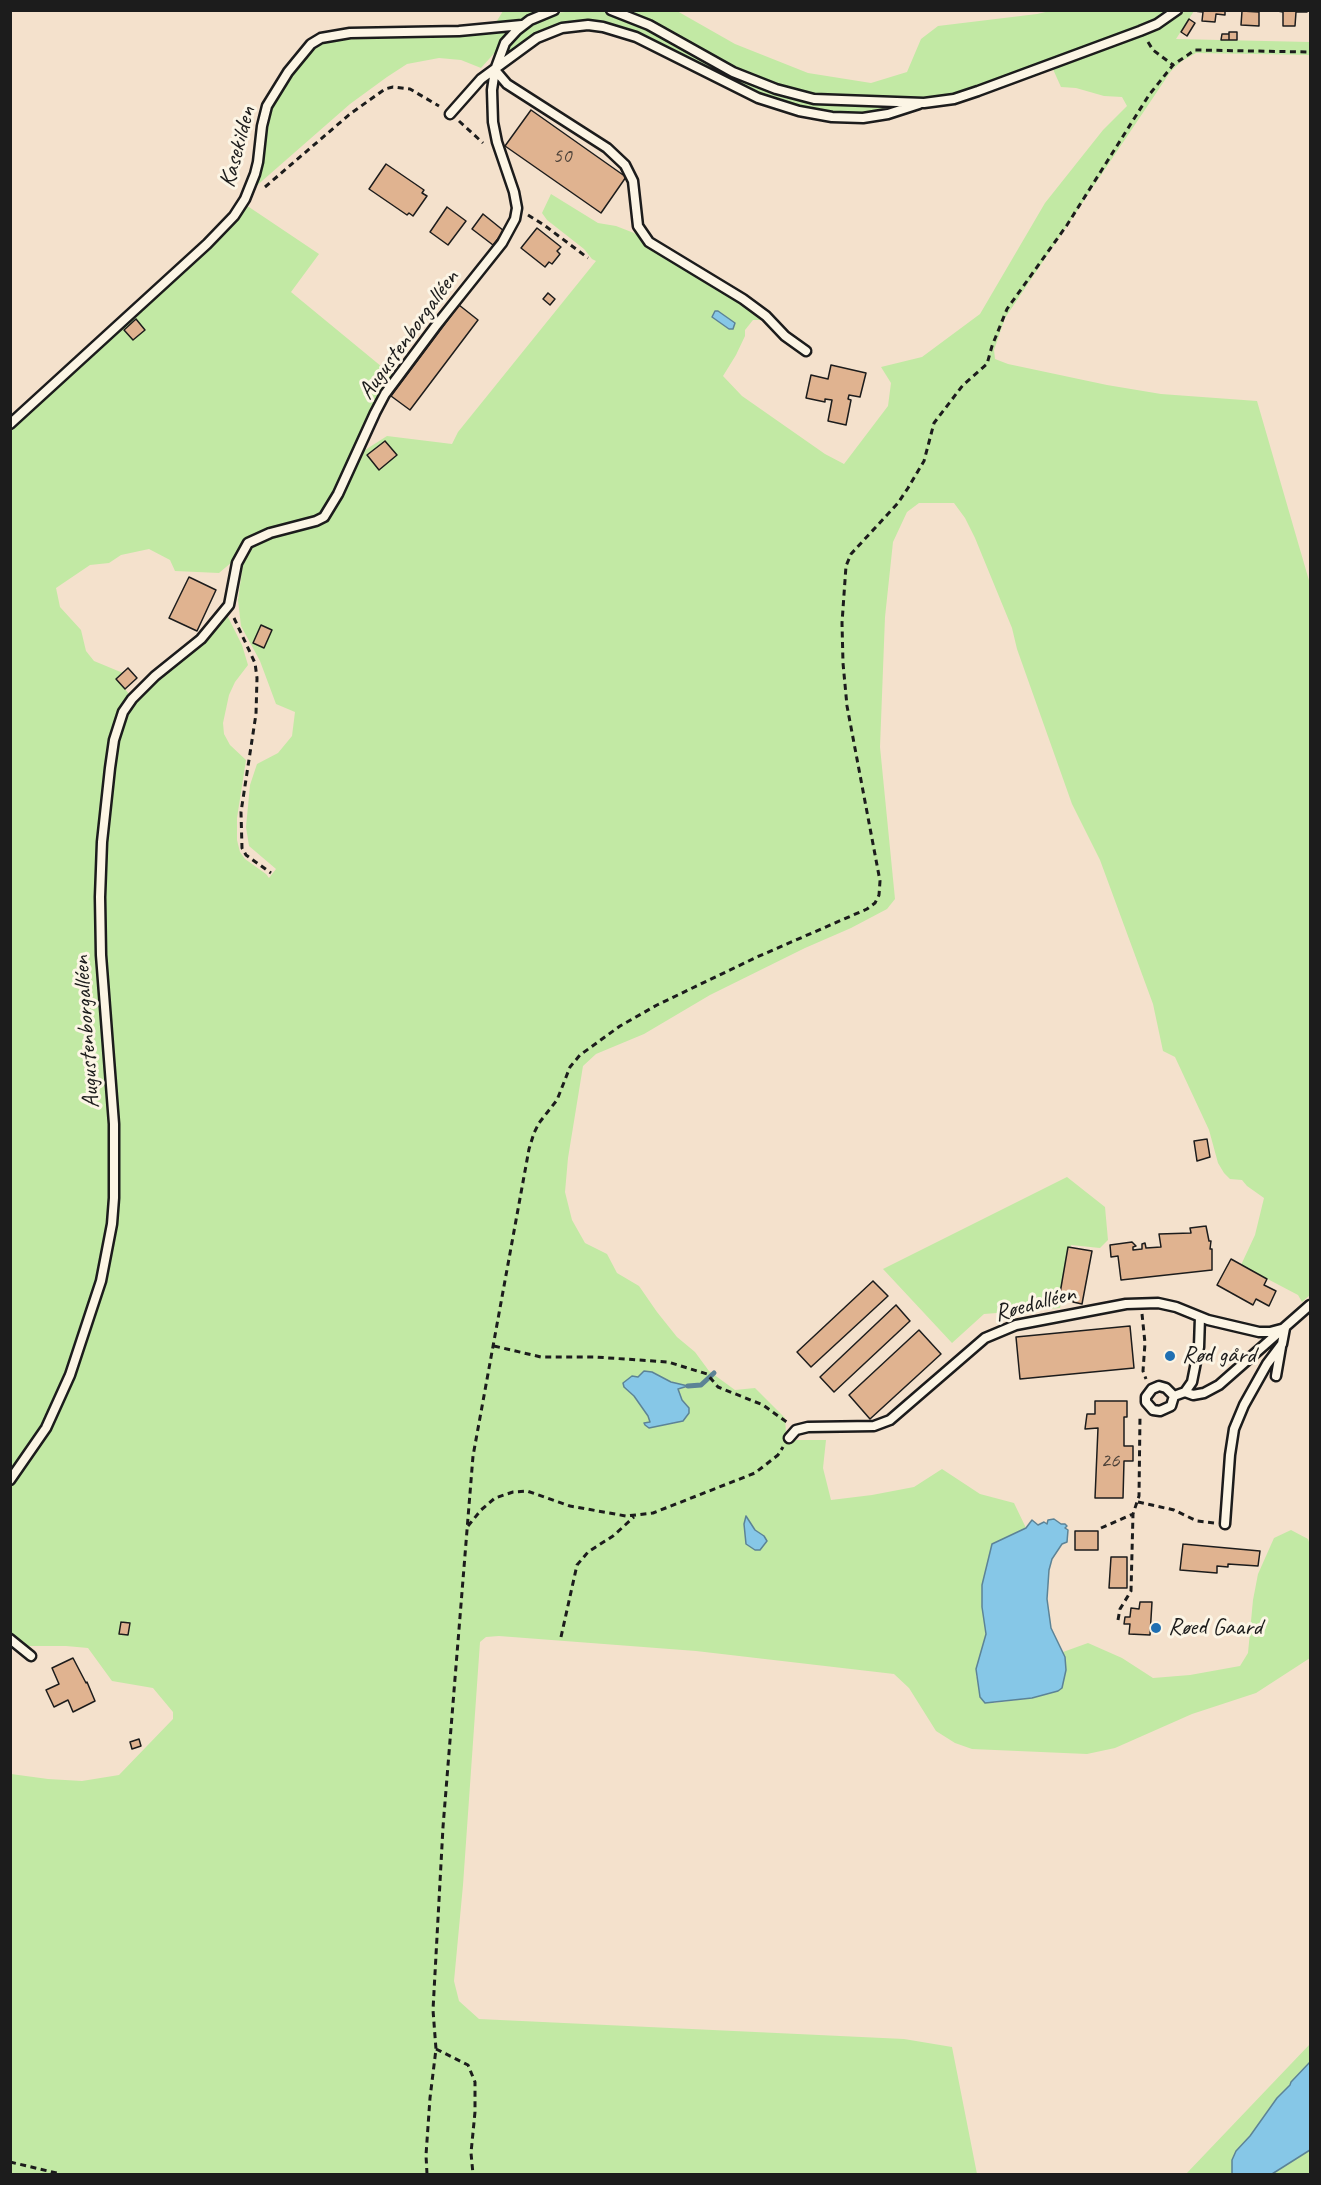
<!DOCTYPE html>
<html>
<head>
<meta charset="utf-8">
<style>
  body { margin:0 }
  #map { position:relative; width:1321px; height:2185px; overflow:hidden; background:#f4e1cc; font-family:Caveat,sans-serif }
  canvas { display:block }
  .frame { position:absolute; inset:0; border:12px solid #1c1c1c; pointer-events:none }
</style>
</head>
<body>
<div id="map">
<canvas width="1321" height="2185"></canvas>
<div class="frame"></div>
</div>
<script>
const g = document.querySelector('canvas').getContext('2d');
g.lineJoin = 'round';
function paint(path, color) {
  g.fillStyle = color;
  g.fill(path, 'evenodd');
}
function poly(rows) {
  const path = new Path2D();
  for (const r of rows) {
    path.moveTo(r[0], r[1]);
    for (let i = 2; i < r.length; i += 2) path.lineTo(r[i], r[i + 1]);
  }
  return path;
}
function stroke(path, color, width, dash) {
  g.strokeStyle = color;
  g.lineWidth = width;
  g.lineCap = dash ? 'butt' : 'round';
  g.setLineDash(dash || []);
  g.stroke(path);
}
function drawText(font, color, halo, rows, align = 'center') {
  g.font = font + ' Caveat,sans-serif';
  g.lineWidth = 6;
  g.setLineDash([]);
  g.textBaseline = 'middle';
  g.strokeStyle = halo;
  g.fillStyle = color;
  for (const [text, x, y, turn = 0] of rows) {
    g.save();
    g.translate(x, y);
    g.rotate((+turn || 0) * Math.PI / 180);
    g.textAlign = isNaN(turn) ? turn : align;
    if (halo) g.strokeText(text, 0, 0);
    g.fillText(text, 0, 0);
    g.restore();
  }
}
const green = poly([
  [503,11,541,11,522,20,495,24],
  [575,11,607,12,626,19,661,34,720,68,827,103,889,107,876,113,858,114,827,113,793,107,743,88,639,34,602,23,562,25,547,30,536,34,510,54,505,54,503,50,528,24,556,13],
  [623,11,677,11,735,44,808,73,871,83,907,72,921,39,938,26,1037,14,1050,11,1171,11,1124,33,988,84,953,95,924,99,838,97,799,92,780,87,738,69,650,20],
  [1180,11,1194,11,1176,39,1310,42,1310,55,1196,53,1182,61,1171,71,1005,318,994,350,995,359,1008,364,1107,385,1161,394,1257,401,1310,584,1310,1295,1302,1302,1298,1295,1241,1265,1255,1235,1264,1198,1247,1186,1242,1180,1230,1179,1224,1173,1218,1163,1209,1130,1175,1057,1163,1051,1153,1004,1100,860,1072,804,1017,649,1012,628,975,538,965,518,954,503,919,503,907,512,893,542,885,617,880,747,895,899,887,909,851,928,805,948,710,995,644,1034,596,1054,583,1066,568,1158,565,1192,572,1220,585,1243,607,1254,617,1273,639,1286,657,1312,677,1337,695,1352,709,1371,735,1390,755,1388,785,1418,786,1433,792,1440,826,1440,823,1468,831,1500,872,1495,914,1487,942,1469,980,1494,1014,1503,1026,1528,992,1544,982,1585,982,1607,986,1634,976,1669,976,1676,994,1703,1032,1698,1058,1691,1065,1657,1063,1652,1088,1643,1122,1658,1153,1678,1190,1675,1240,1666,1248,1653,1253,1600,1258,1574,1274,1538,1291,1530,1308,1539,1310,1545,1310,1658,1256,1693,1192,1714,1115,1748,1087,1754,972,1749,955,1743,936,1731,909,1688,894,1674,696,1651,499,1636,486,1637,480,1642,463,1885,454,1981,459,2001,479,2019,904,2039,952,2047,977,2174,11,2174,11,1774,48,1779,82,1781,119,1775,173,1719,173,1712,153,1688,112,1681,88,1648,66,1646,26,1646,10,1633,11,1485,53,1420,115,1231,118,1211,103,917,106,836,114,764,118,739,130,705,227,615,242,645,248,665,235,682,229,695,223,723,224,734,230,745,246,760,237,818,237,840,240,852,245,859,266,874,269,878,276,869,249,846,246,827,250,785,257,764,278,753,292,736,295,712,276,704,260,661,241,626,238,600,244,556,258,542,267,538,308,528,322,522,362,452,387,436,452,444,458,432,596,261,592,259,584,249,547,220,542,213,551,194,598,223,616,226,634,233,650,245,740,299,764,320,753,320,745,330,745,336,736,355,723,376,742,396,825,454,844,464,888,406,891,383,881,367,922,357,980,314,1045,203,1103,130,1127,106,1122,97,1104,96,1076,88,1061,87,1052,67],
  [644,1371,655,1373,664,1379,687,1387,678,1389,682,1400,688,1406,683,1421,671,1424,644,1424,650,1422,648,1416,634,1396,624,1387,635,1376,638,1377],
  [504,30,507,33,498,49,481,68,461,60,439,58,407,64,387,77,350,104,254,188,262,165,265,125,270,109,300,61,317,46,345,36,479,34],
  [246,205,319,254,291,292,393,376,374,405,327,507,318,515,247,541,232,562,219,573,175,571,170,560,149,549,121,555,109,563,90,565,56,588,60,607,81,630,86,651,94,661,123,673,117,679,129,694,122,708,99,843,111,1185,109,1220,97,1281,69,1372,49,1417,11,1476,11,428,208,248],
  [1067,1177,1105,1207,1108,1240,1100,1248,1071,1245,1060,1308,984,1314,952,1343,883,1269],
  [1310,2044,1310,2062,1291,2082,1290,2085,1277,2098,1250,2136,1236,2151,1232,2174,1186,2174],
  [1310,2150,1310,2174,1272,2174]
]);
const water = poly([
  [715,311,718,311,735,323,733,329,729,329,712,317,715,311],
  [644,1371,652,1372,671,1382,688,1386,678,1389,682,1400,689,1408,689,1413,683,1421,649,1428,645,1425,644,1423,650,1422,648,1416,634,1396,624,1387,623,1383,632,1376,638,1377,644,1371],
  [746,1516,755,1530,764,1536,767,1541,760,1550,755,1550,746,1544,744,1524,746,1516],
  [1054,1519,1061,1524,1065,1524,1067,1526,1065,1528,1068,1530,1067,1542,1062,1544,1052,1559,1049,1570,1047,1599,1051,1628,1065,1657,1066,1670,1062,1688,1058,1691,1032,1698,985,1703,980,1697,976,1669,986,1634,982,1607,982,1585,992,1544,1026,1528,1032,1520,1038,1525,1044,1522,1047,1524,1048,1520,1054,1519],
  [1310,2062,1310,2150,1272,2174,1232,2174,1232,2160,1236,2151,1250,2136,1277,2098,1290,2085,1291,2082,1310,2062]
]);
const stream = poly([
  [688,1386,701,1385,714,1373]
]);
const building = poly([
  [1225,10,1225,15,1216,14,1215,22,1202,21,1203,12,1194,11,1225,10],
  [1272,10,1307,10,1307,12,1296,12,1295,26,1283,26,1283,12,1272,10],
  [1242,11,1259,12,1259,26,1241,25,1242,11],
  [1189,19,1195,23,1187,36,1181,32,1189,19],
  [1229,32,1237,32,1237,40,1229,40,1229,32],
  [1222,34,1229,34,1229,40,1221,40,1222,34],
  [531,110,626,177,601,213,505,146,531,110],
  [386,164,424,190,422,193,427,196,413,216,409,213,407,215,369,189,386,164],
  [447,207,466,221,448,245,430,232,447,207],
  [483,214,504,231,493,245,472,229,483,214],
  [537,228,561,247,557,251,560,254,552,264,549,262,545,267,521,248,537,228],
  [548,293,555,299,550,305,543,299,548,293],
  [459,305,478,320,410,410,391,396,459,305],
  [136,319,145,330,133,340,124,330,136,319],
  [831,365,866,373,860,397,849,395,848,399,851,400,846,425,828,421,832,400,825,399,825,402,806,398,811,375,828,379,831,365],
  [385,441,397,455,379,470,367,455,385,441],
  [189,577,216,590,197,631,169,618,189,577],
  [261,625,272,630,264,648,253,643,261,625],
  [128,668,137,678,125,689,116,679,128,668],
  [1207,1139,1210,1157,1197,1161,1194,1141,1207,1139],
  [1206,1226,1209,1241,1211,1241,1210,1249,1212,1249,1212,1270,1121,1280,1118,1256,1111,1257,1110,1245,1132,1242,1136,1246,1133,1247,1133,1250,1142,1249,1142,1244,1145,1243,1146,1248,1161,1247,1159,1234,1191,1233,1190,1228,1206,1226],
  [1068,1247,1092,1251,1082,1304,1073,1302,1074,1294,1072,1294,1070,1301,1059,1299,1068,1247],
  [1231,1259,1267,1279,1264,1285,1276,1291,1269,1306,1256,1299,1253,1305,1217,1285,1231,1259],
  [873,1281,888,1296,811,1367,797,1352,873,1281],
  [896,1305,910,1321,834,1392,820,1377,896,1305],
  [1130,1326,1134,1368,1020,1379,1016,1337,1130,1326],
  [919,1330,941,1354,870,1419,849,1395,919,1330],
  [1095,1401,1127,1401,1127,1417,1124,1417,1124,1446,1133,1446,1133,1461,1124,1461,1123,1498,1095,1498,1098,1428,1085,1429,1087,1414,1095,1414,1095,1401],
  [1075,1531,1098,1531,1098,1550,1075,1550,1075,1531],
  [1183,1544,1260,1551,1258,1566,1228,1564,1228,1567,1217,1566,1217,1573,1180,1570,1183,1544],
  [1111,1557,1127,1557,1127,1588,1109,1588,1111,1557],
  [1140,1602,1152,1602,1150,1635,1129,1634,1130,1624,1124,1624,1125,1617,1130,1617,1131,1608,1139,1609,1140,1602],
  [121,1622,130,1623,128,1635,119,1634,121,1622],
  [73,1658,86,1683,87,1682,95,1701,73,1712,68,1700,54,1707,46,1690,59,1684,52,1668,73,1658],
  [139,1739,141,1746,132,1749,130,1742,139,1739]
]);
const path = poly([
  [1148,42,1153,50,1173,65],
  [459,121,483,143],
  [265,187,350,114,385,89,393,87,410,89,439,106],
  [528,215,544,225,588,258],
  [234,618,255,663,257,678,256,714,241,812,242,848,246,855,271,873],
  [1142,1314,1145,1343,1143,1371,1146,1379],
  [494,1346,541,1357,595,1357,668,1362,707,1374,718,1387,763,1405,788,1423],
  [1138,1502,1174,1510,1197,1521,1214,1523],
  [468,1526,481,1510,495,1498,513,1492,527,1491,570,1506,626,1516,653,1513,755,1473,778,1455,783,1447],
  [1101,1528,1133,1514],
  [1118,1620,1120,1609,1131,1591,1133,1514,1139,1496,1140,1416],
  [561,1637,577,1565,588,1552,613,1536,634,1517],
  [436,2049,468,2065,475,2082,475,2112,471,2153,473,2174],
  [10,2162,61,2174],
  [427,2174,426,2155,430,2098,436,2049,433,2010,443,1827,473,1456,529,1149,534,1133,539,1123,557,1100,570,1067,580,1055,620,1026,657,1005,757,957,867,909,875,903,879,895,880,881,847,706,843,663,842,623,846,566,851,554,898,503,908,488,924,461,934,423,963,385,987,364,992,346,1007,309,1067,225,1149,95,1173,65,1195,50,1310,52]
]);
const lane = poly([
  [611,10,649,25,733,72,776,89,814,99,924,103,954,99,978,91,1140,31,1157,24,1177,10],
  [495,70,507,84,607,148,625,165,633,181,638,226,649,242,743,299,766,316,785,336,806,351],
  [450,114,481,79,537,38,562,28,588,25,603,27,636,37,758,98,799,111,832,117,863,118,888,114,919,104],
  [10,424,207,244,234,216,245,199,255,174,258,162,262,126,267,106,288,72,311,44,321,38,350,33,459,31,522,25],
  [1276,1376,1281,1347],
  [1185,1392,1193,1395,1204,1393,1219,1385,1310,1305],
  [1174,1396,1171,1406,1160,1411,1153,1410,1146,1402,1146,1397,1152,1389,1159,1386,1166,1388,1174,1396,1185,1392,1192,1382,1199,1347,1200,1317],
  [789,1438,796,1430,808,1427,874,1426,890,1420,985,1338,1016,1325,1126,1304,1158,1303,1176,1307,1208,1320,1259,1332,1270,1332,1285,1328],
  [10,1480,46,1428,70,1375,101,1281,112,1224,114,1198,114,1124,101,955,100,897,102,842,110,768,114,740,123,712,132,699,155,676,201,639,229,605,237,563,248,543,270,533,316,521,324,517,338,494,375,413,385,394,435,327,502,243,515,219,517,208,514,192,497,142,493,122,492,90,495,70,505,43,517,30,530,20,554,10],
  [1225,1524,1230,1455,1234,1429,1244,1405,1267,1364,1282,1344,1285,1328],
  [10,1639,31,1656]
]);
const markers = [
  [1170,1356,6,"#1f6fb2"],
  [1156,1628,6,"#1f6fb2"]
];
const numberNames = [
  ["50",562,156],
  ["26",1110,1461]
];
const streetNames = [
  ["Kasekilden",238,147,-75],
  ["Augustenborgalléen",409,335,-54],
  ["Augustenborgalléen",87,1032,-94],
  ["Røedalléen",1035,1304,-15]
];
const poiNames = [
  ["Rød gård",1182,1356],
  ["Røed Gaard",1168,1628]
];
paint(green, '#c2e9a4');
paint(water, '#86c7e7');
stroke(water, '#5c8396', 1.5);
stroke(stream, '#5c8396', 5);
paint(building, '#e0b390');
stroke(building, '#1c1c1c', 1.5);
stroke(lane, '#1c1c1c', 13);
stroke(path, '#1c1c1c', 3, [6, 4.5]);
stroke(lane, '#fcf5e5', 8);
for (const [x, y, r, color] of markers) {
  const dot = new Path2D();
  dot.arc(x, y, r, 0, 2 * Math.PI);
  g.fillStyle = color;
  g.fill(dot);
  stroke(dot, '#fcf5e5', 2);
}
drawText('21px', '#4d4239', null, numberNames);
drawText('24px', '#1c1c1c', '#fcf5e5', streetNames);
drawText('24px', '#1c1c1c', '#fcf5e5', poiNames, 'left');
</script>
</body>
</html>
